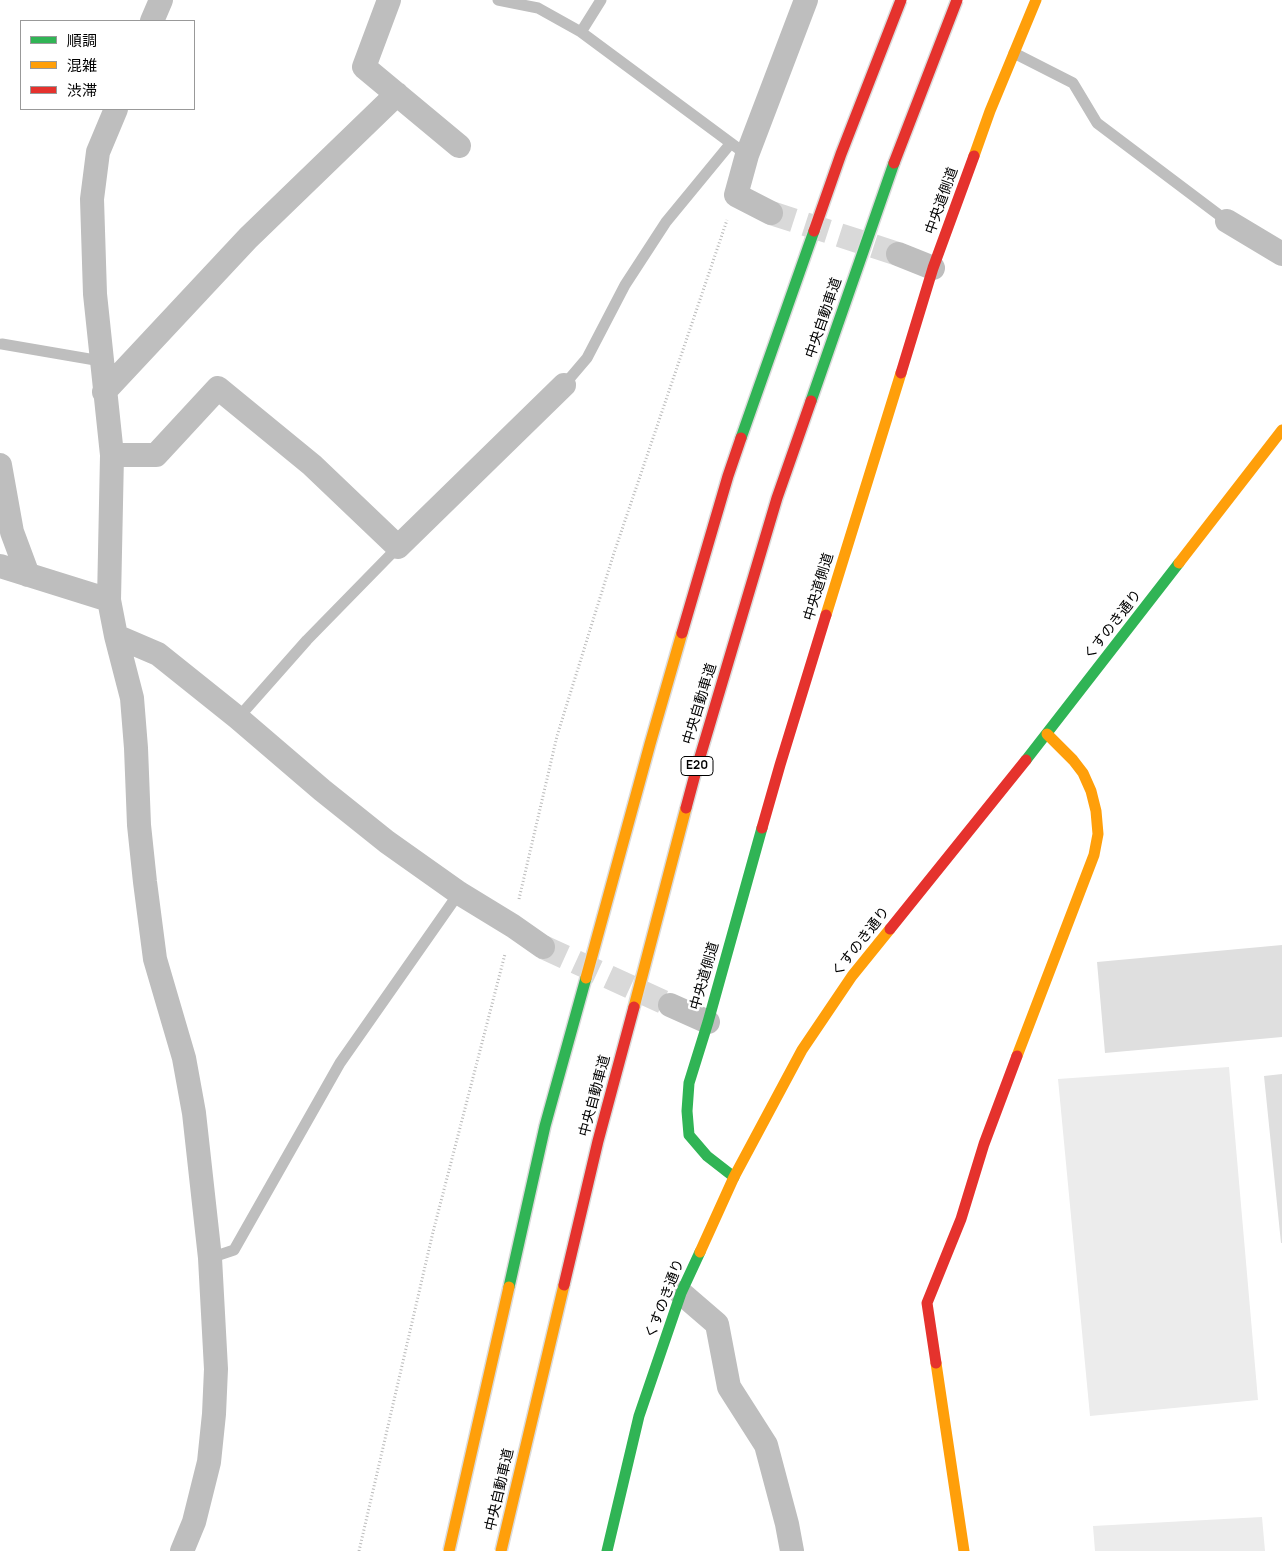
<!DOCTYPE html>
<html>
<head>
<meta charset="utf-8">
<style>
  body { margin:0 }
  #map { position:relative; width:1282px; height:1551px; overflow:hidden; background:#fff; font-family:Manrope,"Noto Sans JP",sans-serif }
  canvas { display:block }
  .legend { position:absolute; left:20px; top:20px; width:175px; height:90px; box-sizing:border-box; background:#fff; border:1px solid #999; margin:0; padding:6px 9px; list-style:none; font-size:15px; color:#000 }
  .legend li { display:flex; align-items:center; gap:10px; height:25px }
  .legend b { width:25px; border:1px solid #999 }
</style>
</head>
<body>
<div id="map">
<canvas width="1282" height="1551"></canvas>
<ul class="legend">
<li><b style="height:6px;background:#30b455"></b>順調</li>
<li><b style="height:6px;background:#ff9f0a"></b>混雑</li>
<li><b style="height:6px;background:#e5322d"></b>渋滞</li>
</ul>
</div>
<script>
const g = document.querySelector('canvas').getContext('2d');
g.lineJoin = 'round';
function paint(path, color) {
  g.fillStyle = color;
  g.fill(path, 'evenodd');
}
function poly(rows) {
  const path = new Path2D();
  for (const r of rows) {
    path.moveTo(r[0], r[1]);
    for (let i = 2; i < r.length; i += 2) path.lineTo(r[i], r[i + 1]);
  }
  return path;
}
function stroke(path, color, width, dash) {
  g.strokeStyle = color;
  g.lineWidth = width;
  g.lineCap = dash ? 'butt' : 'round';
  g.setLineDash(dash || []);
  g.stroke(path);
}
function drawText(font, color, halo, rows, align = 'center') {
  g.font = font + ' Manrope,"Noto Sans JP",sans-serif';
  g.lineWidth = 5;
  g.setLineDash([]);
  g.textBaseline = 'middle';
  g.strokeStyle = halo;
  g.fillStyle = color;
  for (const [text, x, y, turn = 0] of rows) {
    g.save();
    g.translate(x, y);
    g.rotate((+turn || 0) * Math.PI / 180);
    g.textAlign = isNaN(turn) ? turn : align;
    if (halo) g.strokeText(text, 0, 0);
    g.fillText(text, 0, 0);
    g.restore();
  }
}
const green = poly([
  [1229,1067,1258,1400,1090,1416,1058,1079],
  [1262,1517,1265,1551,1095,1551,1093,1526]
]);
const building = poly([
  [1282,945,1282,1037,1105,1053,1097,962],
  [1282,1074,1282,1243,1281,1243,1264,1076]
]);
const streetTunnel = poly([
  [771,213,898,254],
  [543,947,670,1005]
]);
const path = poly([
  [519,899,557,736,613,556,727,220],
  [359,1551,433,1232,505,954]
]);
const lane = poly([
  [498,0,538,8,581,32,747,155],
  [581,32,601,0],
  [1014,53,1073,83,1097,123,1227,221],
  [2,344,101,361],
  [564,385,587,358,625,285,666,222,731,143],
  [238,718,307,640,398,547],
  [210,1258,234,1250,340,1063,459,893]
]);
const street = poly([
  [389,0,364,67,459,146],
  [152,21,161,0],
  [116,109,98,152,92,199,95,294,112,455,109,600,116,636,132,698,136,748,139,825,145,882,155,959,184,1058,194,1113,210,1258,216,1369,214,1414,209,1462,194,1522,182,1551],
  [771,213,736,195,747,155,806,0],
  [1227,221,1282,254],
  [898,254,933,268],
  [104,392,248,238,397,94],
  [112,455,156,455,218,388,312,465,398,547,564,385],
  [0,465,12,532,28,575],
  [0,566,109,600],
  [116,636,158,654,238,718,322,790,387,842,459,893,513,926,543,947],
  [670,1005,708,1022],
  [681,1293,717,1324,729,1387,766,1445,787,1524,792,1551]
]);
const fast = poly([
  [1026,760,1179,563],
  [734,1177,707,1156,689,1135,687,1111,689,1083,708,1022,762,828],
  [607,1551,639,1416,681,1293,700,1252]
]);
const slow = poly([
  [974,156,990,111,1036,0],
  [1179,563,1282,430],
  [826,615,901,373],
  [1017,1056,1094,855,1098,834,1096,811,1091,791,1083,773,1073,760,1047,734],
  [700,1252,734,1177,802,1050,852,976,890,929],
  [936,1363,964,1551]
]);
const jam = poly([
  [901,373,933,268,974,156],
  [762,828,780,765,826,615],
  [890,929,1026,760],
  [936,1363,927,1303,961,1219,984,1144,1017,1056]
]);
const fastBridge = poly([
  [811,401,894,163],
  [741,438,814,231],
  [509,1287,545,1126,586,978]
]);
const slowBridge = poly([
  [586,978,650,744,682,633],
  [634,1007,686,808],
  [449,1551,509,1287],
  [501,1551,564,1285]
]);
const jamBridge = poly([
  [894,163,957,0],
  [814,231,841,154,901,0],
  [682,633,728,476,741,438],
  [686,808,697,767,777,498,811,401],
  [564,1285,598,1141,634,1007]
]);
const shields = [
  [697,766,32]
];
const shieldNames = [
  ["E20",697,766]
];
const streetNames = [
  ["中央道側道",942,201,-70],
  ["中央自動車道",824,318,-71],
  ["中央道側道",819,587,-73],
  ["くすのき通り",1113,625,-52],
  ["中央自動車道",700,704,-73],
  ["くすのき通り",861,942,-52],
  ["中央道側道",705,976,-74],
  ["中央自動車道",595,1096,-75],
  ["くすのき通り",665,1299,-69],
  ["中央自動車道",500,1490,-77]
];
paint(green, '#ececec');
paint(building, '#dfdfdf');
stroke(streetTunnel, '#d9d9d9', 24, [24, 12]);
stroke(path, '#b9b9b9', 3, [1, 2.5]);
stroke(lane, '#bebebe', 11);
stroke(street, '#bebebe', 24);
stroke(fast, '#30b455', 11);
stroke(slow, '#ff9f0a', 11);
stroke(jam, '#e5322d', 11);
stroke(fastBridge, '#dbdbdb', 14, []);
stroke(slowBridge, '#dbdbdb', 14, []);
stroke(jamBridge, '#dbdbdb', 14, []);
stroke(fastBridge, '#30b455', 11);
stroke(slowBridge, '#ff9f0a', 11);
stroke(jamBridge, '#e5322d', 11);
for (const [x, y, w] of shields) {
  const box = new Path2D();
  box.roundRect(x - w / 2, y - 9.5, w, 19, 4);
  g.fillStyle = '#fff';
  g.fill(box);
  stroke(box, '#000', 1);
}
drawText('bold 12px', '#000', null, shieldNames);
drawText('14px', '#000', '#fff', streetNames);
</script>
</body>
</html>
